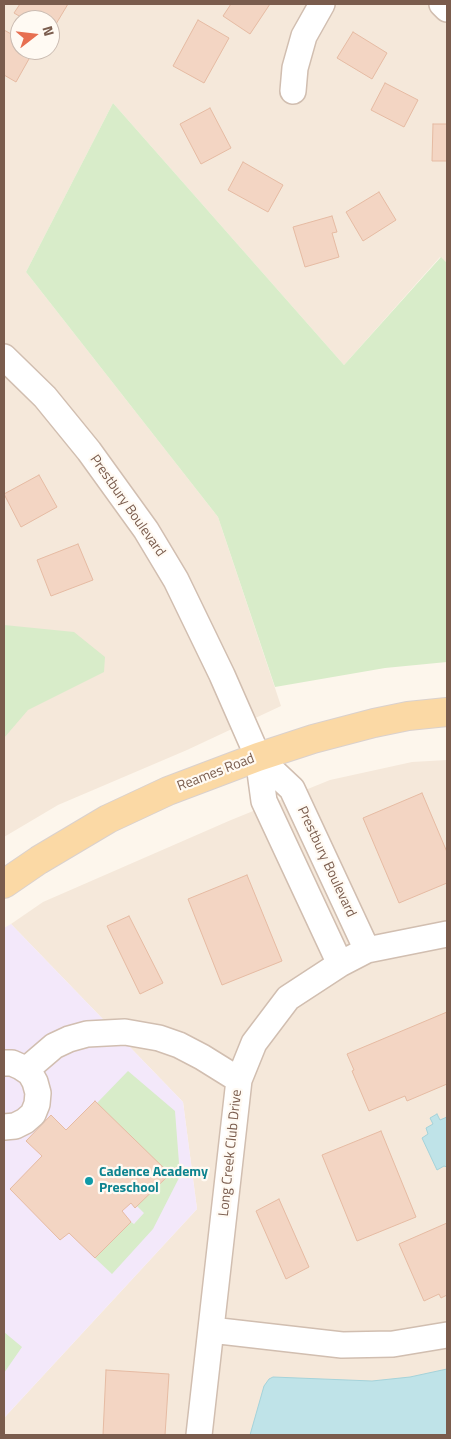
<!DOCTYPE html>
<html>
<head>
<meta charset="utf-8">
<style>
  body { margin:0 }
  #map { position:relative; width:451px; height:1439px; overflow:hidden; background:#fdf6ec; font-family:"Titillium Web",sans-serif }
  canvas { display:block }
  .frame { position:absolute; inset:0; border:5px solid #7a5c4d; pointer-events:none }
  .north { position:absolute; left:10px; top:10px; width:50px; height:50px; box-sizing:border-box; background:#fffaf3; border:1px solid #cabbb1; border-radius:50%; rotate:74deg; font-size:14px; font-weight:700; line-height:20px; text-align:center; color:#7a5c4d }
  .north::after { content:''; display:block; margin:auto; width:18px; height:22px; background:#e76f51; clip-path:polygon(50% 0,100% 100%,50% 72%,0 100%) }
</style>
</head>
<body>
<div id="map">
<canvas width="451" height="1439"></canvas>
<div class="frame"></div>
<div class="north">N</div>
</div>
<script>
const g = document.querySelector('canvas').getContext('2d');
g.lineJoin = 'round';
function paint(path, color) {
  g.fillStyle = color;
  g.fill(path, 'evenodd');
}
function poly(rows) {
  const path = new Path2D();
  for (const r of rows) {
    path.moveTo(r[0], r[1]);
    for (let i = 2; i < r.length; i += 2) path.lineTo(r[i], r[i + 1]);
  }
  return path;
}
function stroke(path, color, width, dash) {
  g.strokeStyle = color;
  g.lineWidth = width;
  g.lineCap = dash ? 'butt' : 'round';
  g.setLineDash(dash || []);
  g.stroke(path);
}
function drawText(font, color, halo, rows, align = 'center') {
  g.font = font + ' "Titillium Web",sans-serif';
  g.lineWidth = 4.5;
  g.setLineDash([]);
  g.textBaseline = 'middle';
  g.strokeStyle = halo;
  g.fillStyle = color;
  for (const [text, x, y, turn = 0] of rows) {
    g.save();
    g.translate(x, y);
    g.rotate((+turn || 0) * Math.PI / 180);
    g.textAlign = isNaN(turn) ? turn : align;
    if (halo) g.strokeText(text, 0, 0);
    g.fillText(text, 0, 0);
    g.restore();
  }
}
const residential = poly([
  [4,4,447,4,447,263,440,257,344,365,113,103,26,272,218,517,281,706,187,750,58,805,4,837],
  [20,20,50,20,50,50,20,50],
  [447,760,447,1435,4,1435,4,1418,197,1209,183,1102,11,924,43,902,231,820,330,780,412,762]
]);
const education = poly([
  [11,924,183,1102,197,1209,4,1418,4,928]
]);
const green = poly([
  [113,103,344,365,441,257,447,263,447,662,385,668,275,687,218,517,26,272],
  [4,625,74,632,105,657,104,672,28,710,4,738],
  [128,1071,175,1111,180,1176,153,1229,112,1274,95,1258,131,1222,134,1224,144,1213,137,1206,97,1103],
  [4,1332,22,1347,4,1373]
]);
const water = poly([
  [437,1114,440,1120,447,1117,447,1167,444,1166,437,1170,422,1138,428,1134,426,1128,433,1124,430,1118,437,1114],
  [447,1369,447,1435,250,1435,264,1386,269,1379,273,1377,372,1381,410,1377,447,1369]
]);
const building = poly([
  [20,4,68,4,50,34,50,20,26,20,14,13,20,4],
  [231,4,270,4,250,34,223,16,231,4],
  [198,20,229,38,204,83,173,66,198,20],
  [4,30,20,39,20,50,34,50,16,82,4,75,4,30],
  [353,32,387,53,372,79,337,58,353,32],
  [385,83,418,100,404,127,371,110,385,83],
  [210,108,231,148,201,164,180,124,210,108],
  [433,124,447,124,447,161,432,161,433,124],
  [243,162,283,185,268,212,228,190,243,162],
  [379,192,396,220,363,241,346,212,379,192],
  [332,216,337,232,332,233,339,257,305,267,293,227,332,216],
  [39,475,57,507,21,527,4,494,39,475],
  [78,544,93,580,51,596,37,560,78,544],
  [422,793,447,852,447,883,399,903,363,818,422,793],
  [247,875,282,961,222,985,188,899,247,875],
  [129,916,163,983,140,994,107,926,129,916],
  [447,1012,447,1084,407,1101,405,1096,369,1111,352,1071,354,1070,347,1054,447,1012],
  [95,1101,170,1174,135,1208,131,1203,122,1211,131,1222,95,1258,69,1233,60,1240,10,1189,42,1156,26,1141,51,1115,66,1130,95,1101],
  [381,1131,416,1217,357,1241,322,1155,381,1131],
  [279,1199,309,1267,286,1279,256,1211,279,1199],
  [447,1223,447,1295,441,1298,439,1294,424,1301,399,1244,447,1223],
  [106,1370,169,1374,165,1435,103,1435,106,1370]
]);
const minor = poly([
  [442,4,447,9],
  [293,91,295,68,304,36,322,4],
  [4,357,45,397,89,451,146,530,176,580,222,675,258,757,264,801,340,964],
  [258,757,292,789,367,950],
  [4,1063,12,1063,21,1067,30,1073,35,1082,38,1093,37,1104,33,1114,25,1121,15,1126,4,1127],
  [26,1070,54,1046,69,1039,87,1034,125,1032,159,1038,179,1045,202,1057,239,1080],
  [211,1330,342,1345,393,1344,447,1335],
  [199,1435,239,1080,254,1043,288,998,340,964,367,950,447,934]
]);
const major = poly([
  [4,884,39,860,108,819,168,791,258,757,313,739,374,723,408,716,447,712]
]);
const markers = [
  [89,1181,5,"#0f9aa8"]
];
const streetNames = [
  ["Prestbury Boulevard",127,506,55],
  ["Reames Road",216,773,-21],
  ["Prestbury Boulevard",326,862,65],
  ["Long Creek Club Drive",231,1153,-84]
];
const cultureNames = [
  ["Cadence Academy",99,1173],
  ["Preschool",99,1189]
];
paint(residential, '#f5e8da');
paint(education, '#f3e8fa');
paint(green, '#d8ecc9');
paint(water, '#bfe3e8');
stroke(water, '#a5d3da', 1);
paint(building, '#f3d5c3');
stroke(building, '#e6bba3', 1);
stroke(minor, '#d1beb0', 28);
stroke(major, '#dad1cd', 30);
stroke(minor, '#fff', 25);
stroke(major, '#fbd9a5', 28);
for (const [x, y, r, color] of markers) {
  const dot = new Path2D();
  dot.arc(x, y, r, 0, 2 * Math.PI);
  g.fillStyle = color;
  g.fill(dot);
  stroke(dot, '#fffaf3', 2);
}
drawText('14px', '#7a5c4d', '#fffaf3', streetNames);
drawText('bold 14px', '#0d838f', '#fffaf3', cultureNames, 'left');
</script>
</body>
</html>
